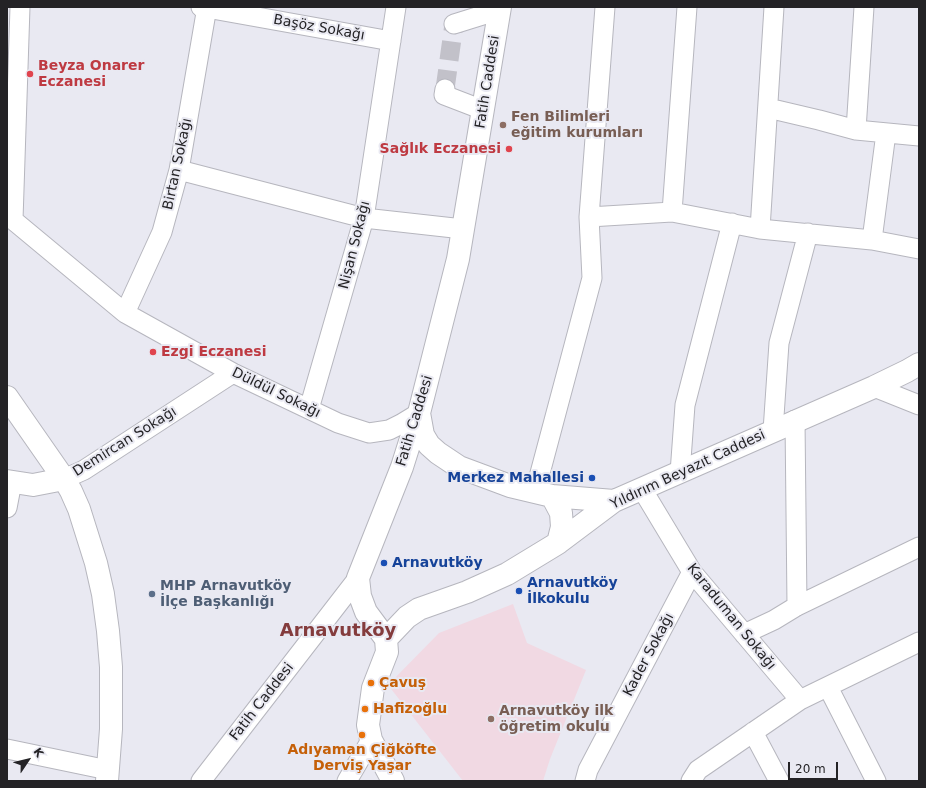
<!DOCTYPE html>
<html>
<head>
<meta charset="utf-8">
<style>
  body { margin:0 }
  #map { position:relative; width:926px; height:788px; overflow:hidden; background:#e9e9f2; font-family:"DejaVu Sans",sans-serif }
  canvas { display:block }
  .frame { position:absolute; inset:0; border:8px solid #242326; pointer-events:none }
  .north { position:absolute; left:8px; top:740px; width:40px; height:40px; -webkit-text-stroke:3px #e9e9f2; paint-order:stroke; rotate:55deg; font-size:11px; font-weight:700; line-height:16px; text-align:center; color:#242326 }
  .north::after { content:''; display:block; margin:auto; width:14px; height:18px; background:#242326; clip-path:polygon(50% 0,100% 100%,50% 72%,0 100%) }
  .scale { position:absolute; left:788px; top:762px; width:50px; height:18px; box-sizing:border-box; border:2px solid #242326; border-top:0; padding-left:5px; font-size:12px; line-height:14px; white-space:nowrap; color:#242326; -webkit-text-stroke:3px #e9e9f2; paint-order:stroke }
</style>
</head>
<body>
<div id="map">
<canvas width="926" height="788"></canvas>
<div class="frame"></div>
<div class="north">K</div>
<div class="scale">20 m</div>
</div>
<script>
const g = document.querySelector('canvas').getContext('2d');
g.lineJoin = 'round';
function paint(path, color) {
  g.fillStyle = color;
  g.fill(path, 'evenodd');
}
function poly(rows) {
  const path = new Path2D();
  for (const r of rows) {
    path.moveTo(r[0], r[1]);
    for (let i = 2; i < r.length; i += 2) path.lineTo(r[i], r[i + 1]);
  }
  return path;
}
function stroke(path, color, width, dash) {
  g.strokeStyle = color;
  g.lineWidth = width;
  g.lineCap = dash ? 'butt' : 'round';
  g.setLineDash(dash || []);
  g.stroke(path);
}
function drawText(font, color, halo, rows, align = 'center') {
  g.font = font + ' "DejaVu Sans",sans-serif';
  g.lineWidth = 4;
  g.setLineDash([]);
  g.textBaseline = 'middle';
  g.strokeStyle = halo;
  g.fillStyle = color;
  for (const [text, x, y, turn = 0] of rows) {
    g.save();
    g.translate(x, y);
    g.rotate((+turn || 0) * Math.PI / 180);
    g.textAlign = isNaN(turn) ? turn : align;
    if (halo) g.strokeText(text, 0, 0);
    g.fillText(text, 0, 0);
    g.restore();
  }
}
const education = poly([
  [513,604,527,643,586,670,550,759,543,781,463,781,388,685,439,633]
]);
const minorTunnel = poly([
  [445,89,454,24]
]);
const minor = poly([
  [201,7,391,41],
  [454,24,499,10],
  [445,89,444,95,483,110],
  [768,108,819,120,856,130,919,136],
  [856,130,864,7],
  [179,170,364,218,463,229],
  [672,212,687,7],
  [7,215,125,313,233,373,338,423,369,433,389,430,401,424,419,413],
  [589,217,672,212,760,229,872,240,919,249],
  [13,220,20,7],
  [760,229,774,7],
  [872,240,886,133],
  [125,313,162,232,179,170,207,7],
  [874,387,919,405],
  [309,409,364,218,396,7],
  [795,420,797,606],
  [773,431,779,343,808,233],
  [680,473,685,405,732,223],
  [64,479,84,470,233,373],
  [642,489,692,572,800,700],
  [535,492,592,278,589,217,605,7],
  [7,508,12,482],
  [744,634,774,620,797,606,919,547],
  [828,687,876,781],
  [753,732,779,781],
  [7,749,108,770],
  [201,781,358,578],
  [347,781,371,740],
  [585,781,588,770,692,572],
  [691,781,698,770,800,700,919,642]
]);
const major = poly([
  [7,397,64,479,71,491,79,509,96,563,103,594,108,631,111,667,111,729,107,781],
  [419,413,423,435,429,445,438,453,459,467,510,486,552,496,614,501],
  [7,481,33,485,64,479],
  [552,496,561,513,562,527,558,543],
  [386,639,407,617,419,609,467,592,507,574,558,543,614,501,874,387,907,371,919,364],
  [393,781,371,740,368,725,373,688,387,652,386,639,366,612,360,596,358,578,402,467,419,413,458,259,500,7]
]);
const markers = [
  [30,74,4,"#e0444e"],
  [503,125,4,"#8d6e63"],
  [509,149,4,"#e0444e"],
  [153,352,4,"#e0444e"],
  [592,478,4,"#1a4fb4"],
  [384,563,4,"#1a4fb4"],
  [519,591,4,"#1a4fb4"],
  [152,594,4,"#5c6f8a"],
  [371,683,4,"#e8710a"],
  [365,709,4,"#e8710a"],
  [491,719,4,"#8d6e63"],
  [362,735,4,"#e8710a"]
];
const streetNames = [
  ["Başöz Sokağı",319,28,10],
  ["Fatih Caddesi",488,82,-81],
  ["Birtan Sokağı",178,164,-78],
  ["Nişan Sokağı",355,245,-76],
  ["Düldül Sokağı",276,393,26],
  ["Fatih Caddesi",415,421,-73],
  ["Demircan Sokağı",125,442,-32],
  ["Yıldırım Beyazıt Caddesi",688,470,-25],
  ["Karaduman Sokağı",731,617,51],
  ["Kader Sokağı",649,655,-62],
  ["Fatih Caddesi",262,702,-52]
];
const healthNames = [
  ["Beyza Onarer",38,66],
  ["Eczanesi",38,82],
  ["Sağlık Eczanesi",501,149,"right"],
  ["Ezgi Eczanesi",161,352]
];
const educationNames = [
  ["Fen Bilimleri",511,117],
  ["eğitim kurumları",511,133],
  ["Arnavutköy ilk",499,711],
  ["öğretim okulu",499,727]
];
const transitNames = [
  ["Merkez Mahallesi",584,478,"right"],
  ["Arnavutköy",392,563],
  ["Arnavutköy",527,583],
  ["İlkokulu",527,599]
];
const serviceNames = [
  ["MHP Arnavutköy",160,586],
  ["İlçe Başkanlığı",160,602]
];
const foodNames = [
  ["Çavuş",379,683],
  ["Hafizoğlu",373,709],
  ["Adıyaman Çiğköfte",362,750,"center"],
  ["Derviş Yaşar",362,766,"center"]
];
const districtNames = [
  ["Arnavutköy",338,631]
];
paint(education, '#f1d9e3');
stroke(minorTunnel, '#c2c1c9', 19, [19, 10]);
stroke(minor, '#b6b6be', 21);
stroke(major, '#b6b6be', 24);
stroke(minor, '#fff', 19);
stroke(major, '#fff', 22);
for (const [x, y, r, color] of markers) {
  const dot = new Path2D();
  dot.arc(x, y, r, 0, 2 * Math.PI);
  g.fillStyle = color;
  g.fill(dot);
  stroke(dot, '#e9e9f2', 1.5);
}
drawText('14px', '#242326', '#e9e9f2', streetNames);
drawText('bold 14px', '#be3a42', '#e9e9f2', healthNames, 'left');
drawText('bold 14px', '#785e54', '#e9e9f2', educationNames, 'left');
drawText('bold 14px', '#164399', '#e9e9f2', transitNames, 'left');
drawText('bold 14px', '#4e5e75', '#e9e9f2', serviceNames, 'left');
drawText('bold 14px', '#c56008', '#e9e9f2', foodNames, 'left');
drawText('bold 18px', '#843c3d', '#e9e9f2', districtNames);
</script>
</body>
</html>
